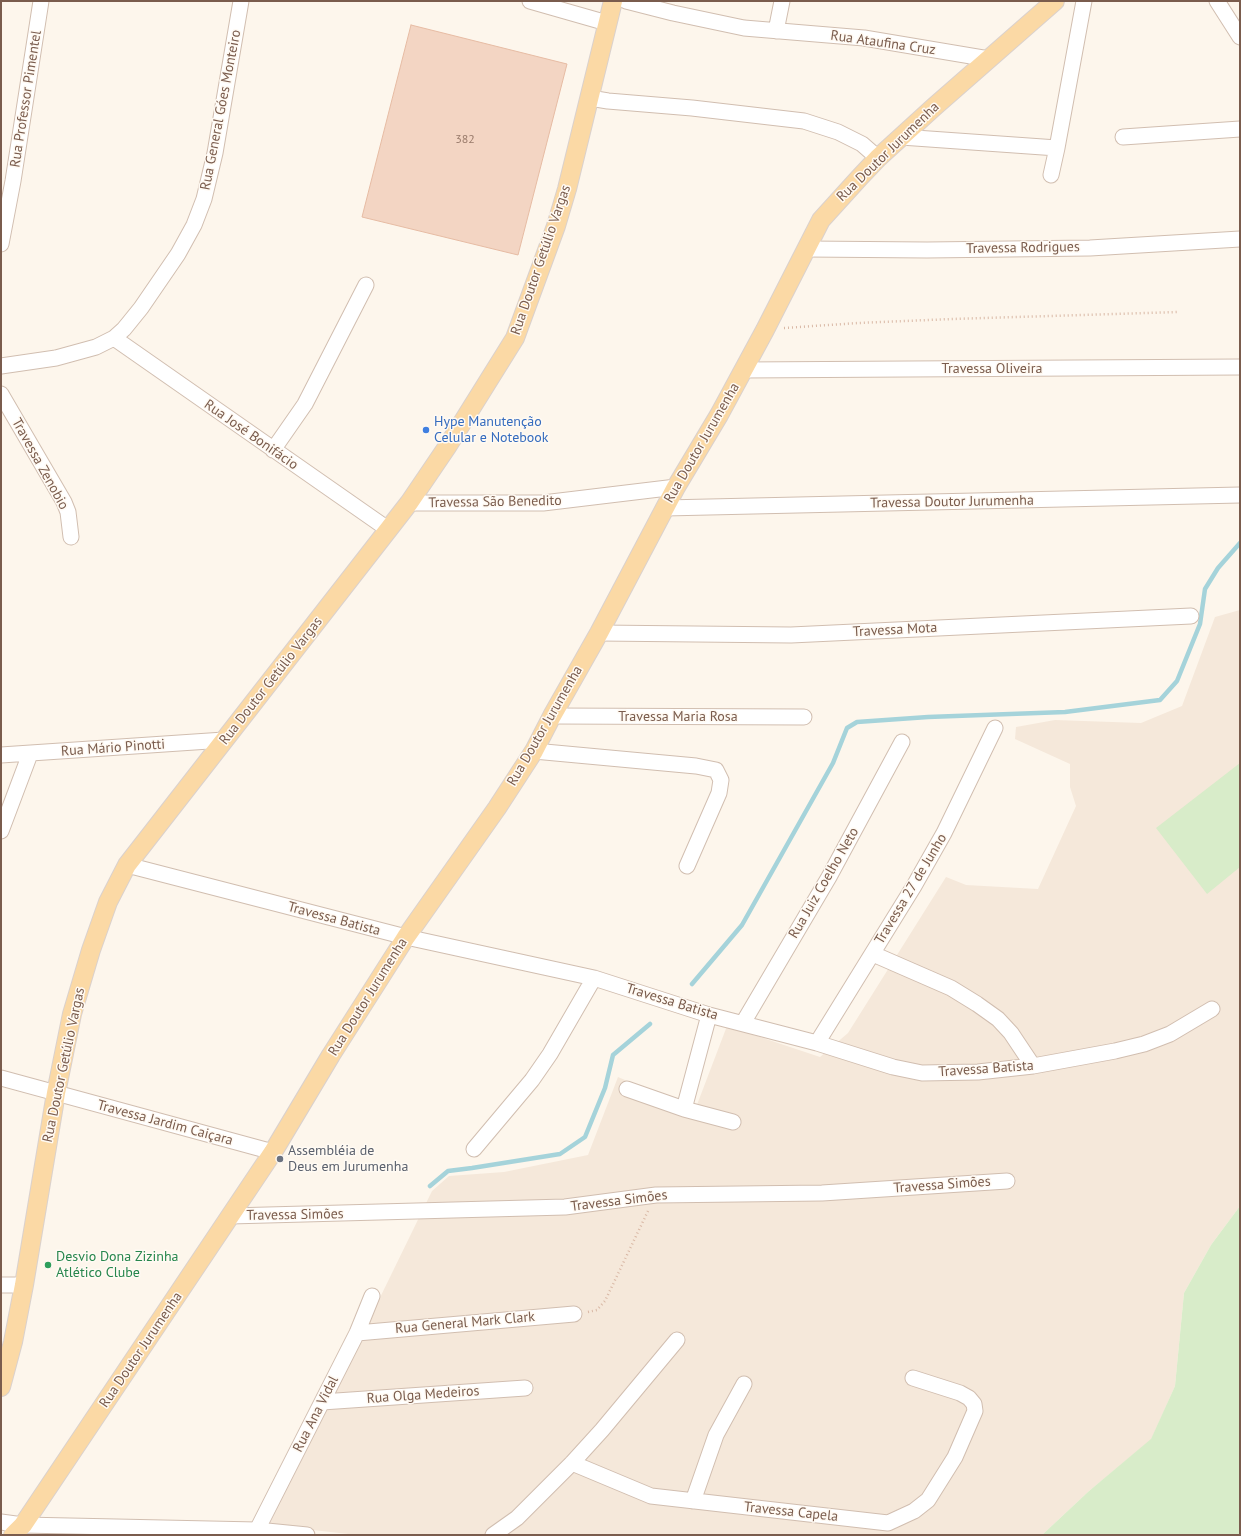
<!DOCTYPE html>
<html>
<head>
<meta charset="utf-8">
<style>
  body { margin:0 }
  #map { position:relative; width:1241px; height:1536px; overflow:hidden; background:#fdf6ec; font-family:"PT Sans",sans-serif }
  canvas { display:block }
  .frame { position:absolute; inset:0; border:2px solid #7a5c4d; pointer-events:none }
</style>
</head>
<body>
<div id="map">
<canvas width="1241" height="1536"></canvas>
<div class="frame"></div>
</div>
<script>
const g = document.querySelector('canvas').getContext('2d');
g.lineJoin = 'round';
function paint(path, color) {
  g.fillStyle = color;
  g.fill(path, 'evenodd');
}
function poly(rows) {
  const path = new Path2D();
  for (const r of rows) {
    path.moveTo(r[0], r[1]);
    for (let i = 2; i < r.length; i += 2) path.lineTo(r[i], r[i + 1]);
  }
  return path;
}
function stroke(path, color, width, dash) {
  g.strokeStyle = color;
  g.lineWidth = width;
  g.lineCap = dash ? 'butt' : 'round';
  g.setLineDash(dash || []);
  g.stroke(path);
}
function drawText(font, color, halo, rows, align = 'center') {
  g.font = font + ' "PT Sans",sans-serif';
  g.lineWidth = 3;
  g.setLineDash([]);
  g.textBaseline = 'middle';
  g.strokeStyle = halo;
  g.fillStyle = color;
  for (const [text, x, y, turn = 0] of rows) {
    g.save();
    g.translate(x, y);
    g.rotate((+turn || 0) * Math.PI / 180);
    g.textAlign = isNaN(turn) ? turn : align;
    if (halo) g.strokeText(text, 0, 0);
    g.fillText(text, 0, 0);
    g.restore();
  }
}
const residential = poly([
  [1240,610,1240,1206,1211,1245,1184,1293,1175,1386,1151,1440,1089,1491,1042,1535,357,1535,269,1525,432,1191,449,1176,504,1172,588,1155,618,1077,695,1110,727,1026,820,1057,848,1033,946,877,966,885,1038,889,1076,806,1070,787,1070,764,1015,739,1016,727,1055,720,1141,723,1182,706,1215,617]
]);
const green = poly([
  [1240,763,1240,867,1207,894,1156,828],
  [1240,1206,1240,1535,1042,1535,1089,1491,1151,1439,1175,1386,1184,1293,1211,1245]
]);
const stream = poly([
  [692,984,742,925,833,763,847,728,857,722,928,717,1065,712,1160,700,1177,681,1200,624,1205,589,1218,568,1240,543],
  [430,1186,448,1171,472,1168,560,1154,585,1137,605,1088,613,1055,650,1024]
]);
const building = poly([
  [411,25,567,64,518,255,362,217,411,25]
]);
const path = poly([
  [784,328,858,323,952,319,1178,312],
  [588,1312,597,1310,605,1301,648,1211]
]);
const minor = poly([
  [530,1,607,23],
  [626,1,673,13,744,28,864,38,989,59],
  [1217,1,1240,37],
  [776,31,782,1],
  [590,98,608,101,692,108,804,121,838,132,862,144,878,158],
  [901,137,1057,148],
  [1123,137,1240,129],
  [1051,175,1057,148,1084,1],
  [1,244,13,181,41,1],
  [806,249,927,250,1090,248,1240,239],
  [114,338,389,530],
  [1,366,56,358,96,347,114,338,124,329,141,308,178,254,194,225,204,199,215,153,241,1],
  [743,370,1240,367],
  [1,394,64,502,68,512,71,537],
  [273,450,305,404,366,285],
  [409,503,543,503,676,487],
  [665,508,1240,495],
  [599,633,791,635,1191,616],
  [552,716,804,717],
  [534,751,696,766,716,770,721,780,719,793,687,866],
  [1,755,224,740],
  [1,831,30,754],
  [127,865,406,937,594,978,709,1015,817,1043,893,1067,922,1073,978,1072,1033,1066,1115,1051,1144,1044,1170,1034,1212,1009],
  [873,954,951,988,977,1004,998,1019,1011,1033,1033,1066],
  [743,1023,829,877,902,742],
  [817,1043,914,886,944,833,995,728],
  [1,1078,273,1152],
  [627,1089,684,1109,733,1122],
  [684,1109,709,1015],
  [474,1149,532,1080,550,1054,594,978],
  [230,1216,565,1207,656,1195,822,1193,1007,1181],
  [1,1285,24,1285],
  [357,1333,574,1314],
  [322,1402,525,1388],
  [572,1463,651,1496,888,1523,914,1511,928,1500,955,1457,975,1411,974,1404,969,1398,960,1393,913,1378],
  [693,1501,716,1435,744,1384],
  [1,1522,23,1525,257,1530,307,1535],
  [257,1530,357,1333,372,1296],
  [493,1535,517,1518,572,1463,602,1430,677,1340]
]);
const major = poly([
  [1,1387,13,1342,24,1285,56,1093,72,1014,91,950,108,902,127,865,409,503,447,447,515,338,556,226,567,189,613,1],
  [13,1535,23,1525,273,1152,331,1055,406,937,497,808,534,751,552,716,599,633,676,487,719,415,765,330,821,220,860,177,878,158,934,107,1055,1]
]);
const markers = [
  [426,430,4,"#3f7fe0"],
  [280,1159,4,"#6b7280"],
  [48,1265,4,"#2e9e5b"]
];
const numberNames = [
  ["382",465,140]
];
const streetNames = [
  ["Rua Ataufina Cruz",883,43,8],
  ["Rua Professor Pimentel",26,99,-81],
  ["Rua General Góes Monteiro",221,110,-79],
  ["Rua Doutor Jurumenha",888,152,-44],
  ["Travessa Rodrigues",1023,248,-1],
  ["Rua Doutor Getúlio Vargas",541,260,-71],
  ["Travessa Oliveira",992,369],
  ["Rua José Bonifácio",251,435,35],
  ["Rua Doutor Jurumenha",702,443,-60],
  ["Travessa Zenobio",40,464,61],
  ["Travessa São Benedito",495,502,-1],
  ["Travessa Doutor Jurumenha",952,502,-1],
  ["Travessa Mota",895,630,-3],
  ["Rua Doutor Getúlio Vargas",271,681,-52],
  ["Travessa Maria Rosa",678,717],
  ["Rua Doutor Jurumenha",545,726,-60],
  ["Rua Mário Pinotti",113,748,-4],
  ["Rua Juiz Coelho Neto",824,883,-60],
  ["Travessa 27 de Junho",911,889,-59],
  ["Travessa Batista",334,919,15],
  ["Rua Doutor Jurumenha",368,997,-58],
  ["Travessa Batista",672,1002,17],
  ["Rua Doutor Getúlio Vargas",64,1065,-78],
  ["Travessa Batista",986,1069,-4],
  ["Travessa Jardim Caiçara",165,1123,15],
  ["Travessa Simões",942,1185,-4],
  ["Travessa Simões",619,1201,-7],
  ["Travessa Simões",295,1215,-1],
  ["Rua General Mark Clark",465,1323,-5],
  ["Rua Doutor Jurumenha",141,1350,-56],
  ["Rua Olga Medeiros",423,1395,-4],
  ["Rua Ana Vidal",316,1414,-63],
  ["Travessa Capela",791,1512,6]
];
const shopNames = [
  ["Hype Manutenção",434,422],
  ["Celular e Notebook",434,438]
];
const worshipNames = [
  ["Assembléia de",288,1151],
  ["Deus em Jurumenha",288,1167]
];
const leisureNames = [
  ["Desvio Dona Zizinha",56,1257],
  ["Atlético Clube",56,1273]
];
paint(residential, '#f5e8da');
paint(green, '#d8ecc9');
stroke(stream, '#a5d3da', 4.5);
paint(building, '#f3d5c3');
stroke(building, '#e6bba3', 1);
stroke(minor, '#d1beb0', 17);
stroke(major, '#dad1cd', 20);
stroke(path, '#d9b8a5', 2.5, [1, 3]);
stroke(minor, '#fff', 15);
stroke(major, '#fbd9a5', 18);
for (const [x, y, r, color] of markers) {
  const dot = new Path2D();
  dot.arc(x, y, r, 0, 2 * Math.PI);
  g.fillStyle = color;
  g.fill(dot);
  stroke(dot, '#fffaf3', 1.5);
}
drawText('12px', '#987a6a', null, numberNames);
drawText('14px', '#7a5c4d', '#fffaf3', streetNames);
drawText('14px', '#366cbe', '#fffaf3', shopNames, 'left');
drawText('14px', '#5b616d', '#fffaf3', worshipNames, 'left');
drawText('14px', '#27864d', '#fffaf3', leisureNames, 'left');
</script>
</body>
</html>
